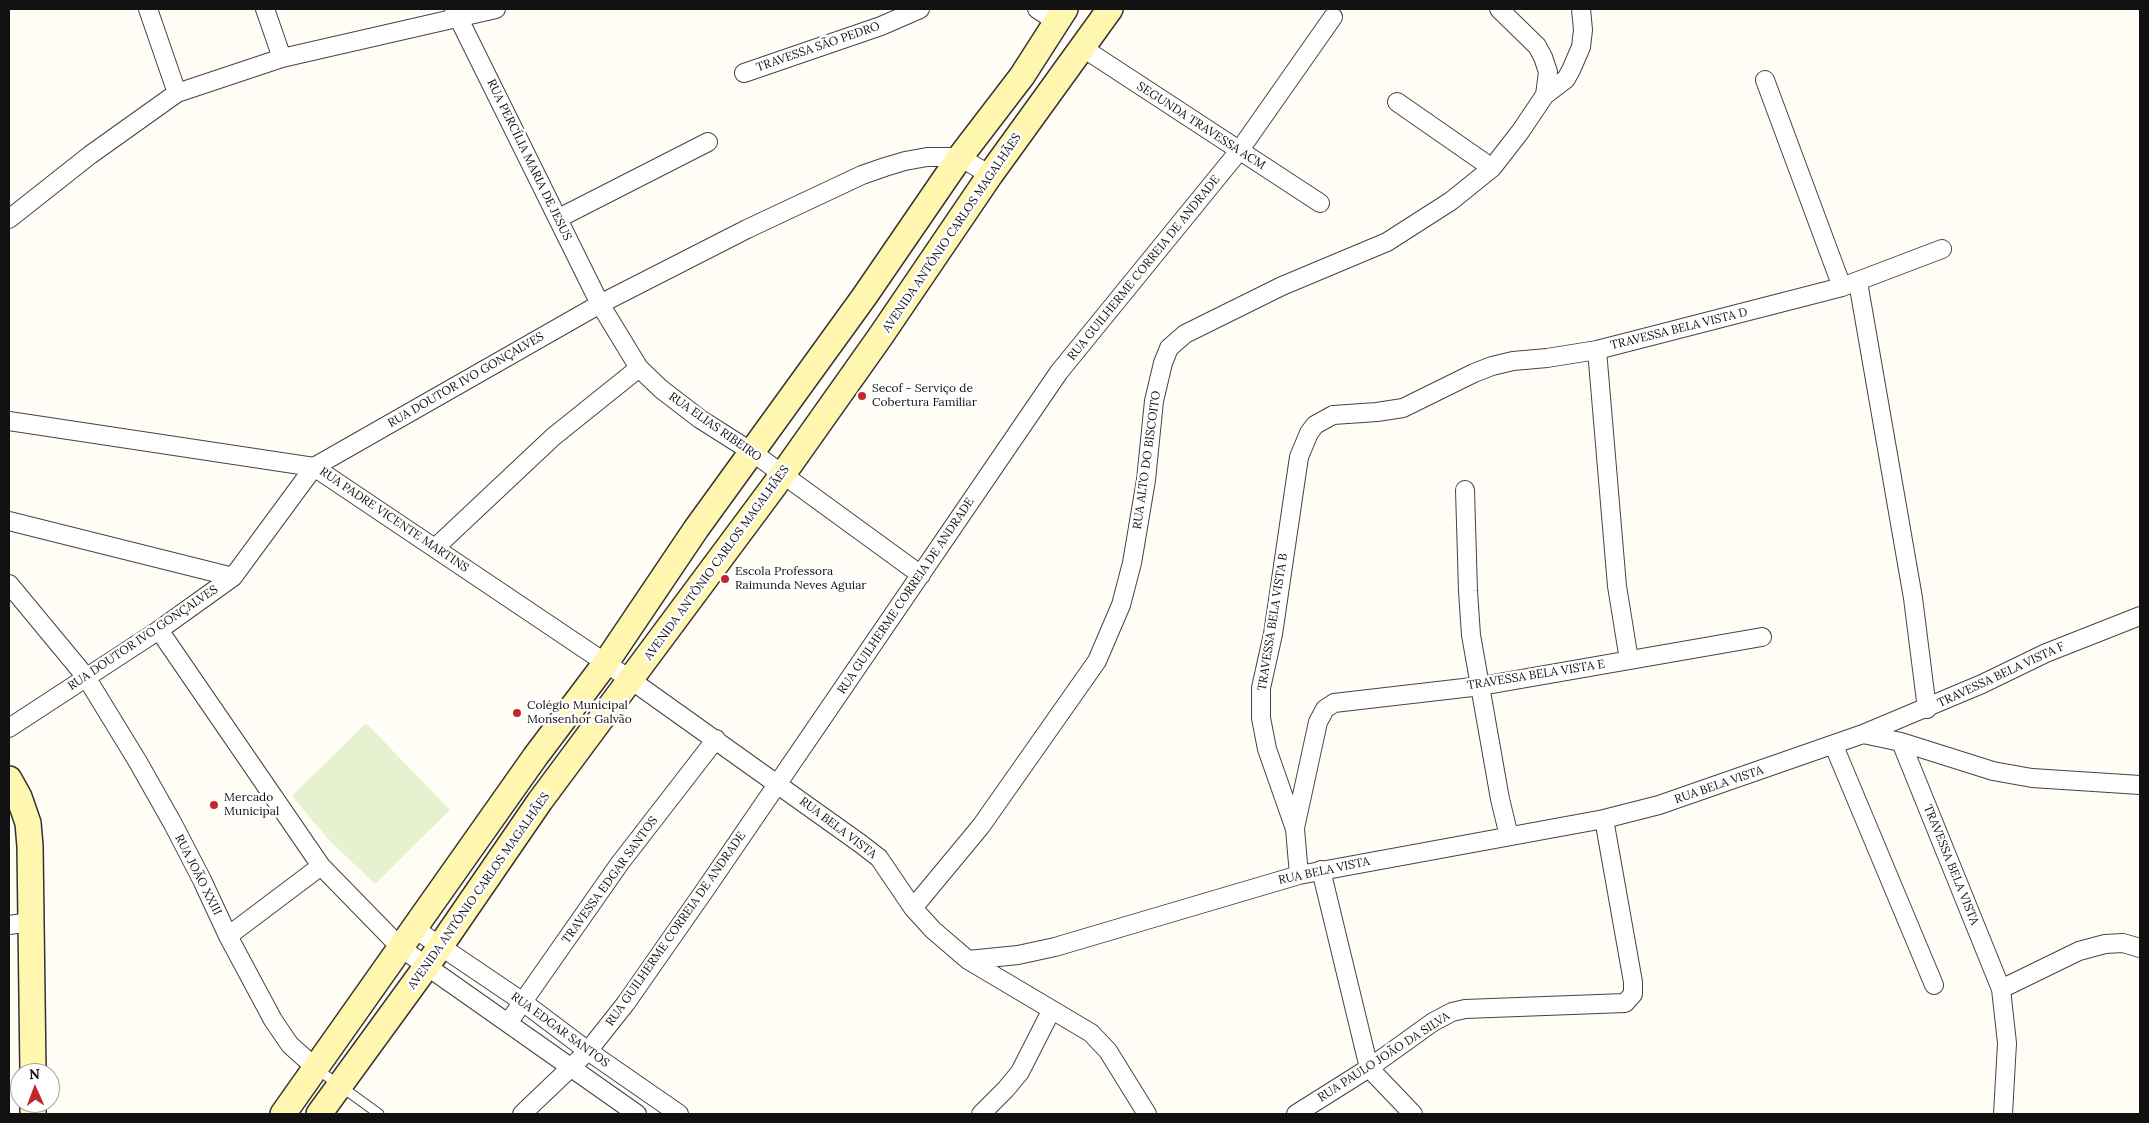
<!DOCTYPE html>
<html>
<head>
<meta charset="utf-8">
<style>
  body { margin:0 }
  #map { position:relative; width:2149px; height:1123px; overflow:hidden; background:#fffdf5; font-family:Lora,serif }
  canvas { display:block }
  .frame { position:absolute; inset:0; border:10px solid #111; pointer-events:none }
  .north { position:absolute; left:10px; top:1063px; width:50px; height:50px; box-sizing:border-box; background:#fff; border:1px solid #a0a0a0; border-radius:50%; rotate:358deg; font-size:14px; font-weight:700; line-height:20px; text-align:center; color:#111 }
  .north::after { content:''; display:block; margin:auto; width:18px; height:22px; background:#c4262e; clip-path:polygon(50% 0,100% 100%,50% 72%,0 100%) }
</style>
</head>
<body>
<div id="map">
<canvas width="2149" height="1123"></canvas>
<div class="frame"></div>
<div class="north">N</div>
</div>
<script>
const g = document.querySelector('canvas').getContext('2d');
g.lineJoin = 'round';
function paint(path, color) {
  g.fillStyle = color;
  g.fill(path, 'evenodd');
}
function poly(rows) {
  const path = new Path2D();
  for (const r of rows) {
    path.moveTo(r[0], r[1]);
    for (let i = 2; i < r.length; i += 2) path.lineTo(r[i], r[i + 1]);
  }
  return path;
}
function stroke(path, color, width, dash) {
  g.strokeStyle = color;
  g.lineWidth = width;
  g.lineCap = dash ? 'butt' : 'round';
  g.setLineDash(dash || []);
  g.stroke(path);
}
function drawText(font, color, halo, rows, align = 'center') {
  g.font = font + ' Lora,serif';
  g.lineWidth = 5;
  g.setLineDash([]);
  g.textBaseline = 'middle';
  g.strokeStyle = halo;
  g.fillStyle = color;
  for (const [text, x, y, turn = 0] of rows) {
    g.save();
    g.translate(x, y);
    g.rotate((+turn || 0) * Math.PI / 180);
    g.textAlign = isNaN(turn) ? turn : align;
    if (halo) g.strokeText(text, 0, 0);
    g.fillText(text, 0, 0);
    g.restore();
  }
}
const pitch = poly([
  [366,723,450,810,375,884,328,839,292,796]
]);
const lane = poly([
  [317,1069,379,1114]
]);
const street = poly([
  [148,9,177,93],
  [265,9,282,58],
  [454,9,600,304,639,368,661,389,700,419,752,452,921,575],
  [1037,9,1057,22],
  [1499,9,1537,46,1543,57,1548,72,1545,95],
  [1083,48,1320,203],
  [744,73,881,26,920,9],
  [1765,80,1842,287],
  [1397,102,1492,168],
  [559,218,708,142],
  [9,219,90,155,177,93,282,58,496,9],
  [1858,282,1913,598,1927,709],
  [1597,350,1617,586,1629,660],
  [9,421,314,467,631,680,861,844,879,858,913,908,933,930,968,960,1091,1033,1108,1051,1147,1114],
  [1465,490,1468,591,1471,635,1500,799,1509,836],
  [9,521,233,577],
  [436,547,553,437,639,368],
  [9,584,86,677,138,762,173,824,202,880,228,936,273,1020,290,1045,316,1068],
  [159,630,321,866,401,948,637,1114],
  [9,728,159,630,233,577,314,467,600,304,747,229,862,175,885,167,905,161,927,157,960,157,990,175],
  [1863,734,1982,684,2046,653,2140,616],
  [1901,742,2001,989,2007,1043,2003,1114],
  [1834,746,1934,985],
  [1295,828,1318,722,1325,709,1334,703,1481,686,1762,637],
  [1321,870,1369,1068,1413,1114],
  [1299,875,1295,829,1267,749,1261,718,1261,688,1273,634,1299,457,1309,433,1315,425,1333,415,1377,412,1403,408,1474,373,1492,366,1513,361,1547,358,1597,350,1842,287,1942,249],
  [913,908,981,826,1097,661,1121,605,1132,563,1146,480,1154,401,1163,363,1169,348,1185,334,1282,286,1387,242,1451,201,1492,168,1520,132,1545,95,1566,79,1571,70,1581,47,1583,30,1581,9],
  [9,925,31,922],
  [415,929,523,1002,588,1051,679,1114],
  [228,936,321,866],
  [968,960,1018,955,1055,947,1299,875,1604,819,1659,805,1863,734,1901,742,1993,771,2032,778,2140,785],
  [2001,989,2079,951,2105,944,2123,943,2140,948],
  [508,1023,620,863,716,739],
  [522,1114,588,1051,626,1003,707,887,1059,372,1239,151,1333,17],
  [981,1114,1006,1089,1020,1072,1051,1011],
  [1296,1114,1369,1068,1433,1022,1452,1012,1465,1009,1625,1003,1633,994,1633,982,1604,819]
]);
const secondary = poly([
  [9,779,19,797,28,823,30,846,33,1073],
  [33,1114,33,1103],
  [283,1114,535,757,605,664,696,529,864,297,960,157,1022,76,1065,9],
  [319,1114,426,967,540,801,783,474,880,337,990,175,1110,9]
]);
const markers = [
  [862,396,5,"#c4262e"],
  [725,579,5,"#c4262e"],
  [517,713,5,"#c4262e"],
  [214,805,5,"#c4262e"]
];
const streetNames = [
  ["TRAVESSA SÃO PEDRO",818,47,-19],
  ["SEGUNDA TRAVESSA ACM",1201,126,33],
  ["RUA PERCÍLIA MARIA DE JESUS",529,160,64],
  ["AVENIDA ANTÔNIO CARLOS MAGALHÃES",952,233,-56],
  ["RUA GUILHERME CORREIA DE ANDRADE",1144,268,-51],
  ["TRAVESSA BELA VISTA D",1679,329,-14],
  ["RUA DOUTOR IVO GONÇALVES",466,380,-30],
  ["RUA ELIAS RIBEIRO",715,427,35],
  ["RUA ALTO DO BISCOITO",1147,460,-82],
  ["RUA PADRE VICENTE MARTINS",394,520,34],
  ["AVENIDA ANTÔNIO CARLOS MAGALHÃES",717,563,-54],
  ["RUA GUILHERME CORREIA DE ANDRADE",906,596,-56],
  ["TRAVESSA BELA VISTA B",1273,622,-81],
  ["RUA DOUTOR IVO GONÇALVES",143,638,-34],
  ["TRAVESSA BELA VISTA E",1536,675,-9],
  ["TRAVESSA BELA VISTA F",2001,675,-25],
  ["RUA BELA VISTA",1719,785,-19],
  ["RUA BELA VISTA",838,828,37],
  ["TRAVESSA BELA VISTA",1951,865,68],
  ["RUA BELA VISTA",1324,871,-12],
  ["RUA JOÃO XXIII",198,875,63],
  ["TRAVESSA EDGAR SANTOS",610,880,-54],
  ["AVENIDA ANTÔNIO CARLOS MAGALHÃES",479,891,-55],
  ["RUA GUILHERME CORREIA DE ANDRADE",676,929,-55],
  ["RUA EDGAR SANTOS",560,1030,36],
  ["RUA PAULO JOÃO DA SILVA",1384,1057,-33]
];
const poiNames = [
  ["Secof - Serviço de",872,389],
  ["Cobertura Familiar",872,403],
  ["Escola Professora",735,572],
  ["Raimunda Neves Aguiar",735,586],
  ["Colégio Municipal",527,706],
  ["Monsenhor Galvão",527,720],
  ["Mercado",224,798],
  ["Municipal",224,812]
];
paint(pitch, '#e6f2cf');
stroke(lane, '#444', 11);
stroke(street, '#444', 20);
stroke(secondary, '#333', 28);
stroke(lane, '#fff', 9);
stroke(street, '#fff', 18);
stroke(secondary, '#fff6b0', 25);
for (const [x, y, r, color] of markers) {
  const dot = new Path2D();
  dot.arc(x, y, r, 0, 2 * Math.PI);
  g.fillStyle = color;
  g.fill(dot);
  stroke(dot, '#fff', 2);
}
drawText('12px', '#111', '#fff', streetNames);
drawText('12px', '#111', '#fff', poiNames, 'left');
</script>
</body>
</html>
